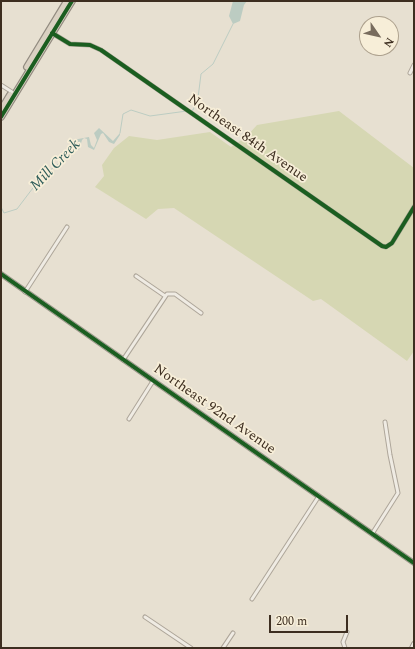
<!DOCTYPE html>
<html>
<head>
<meta charset="utf-8">
<style>
  body { margin:0 }
  #map { position:relative; width:415px; height:649px; overflow:hidden; background:#e7e0d1; font-family:Spectral,serif }
  canvas { display:block }
  .frame { position:absolute; inset:0; border:2px solid #3d2e20; pointer-events:none }
  .north { position:absolute; left:359px; top:16px; width:40px; height:40px; box-sizing:border-box; background:#f7eed8; border:1px solid #ada18e; border-radius:50%; rotate:124deg; font-size:11px; font-weight:700; line-height:16px; text-align:center; color:#3d2e20 }
  .north::after { content:''; display:block; margin:auto; width:14px; height:18px; background:#786c5e; clip-path:polygon(50% 0,100% 100%,50% 72%,0 100%) }
  .scale { position:absolute; left:269px; top:615px; width:79px; height:18px; box-sizing:border-box; border:2px solid #3d2e20; border-top:0; padding-left:5px; font-size:12px; line-height:14px; white-space:nowrap; color:#3d2e20; -webkit-text-stroke:3px #f7eed8; paint-order:stroke }
</style>
</head>
<body>
<div id="map">
<canvas width="415" height="649"></canvas>
<div class="frame"></div>
<div class="north">N</div>
<div class="scale">200 m</div>
</div>
<script>
const g = document.querySelector('canvas').getContext('2d');
g.lineJoin = 'round';
function paint(path, color) {
  g.fillStyle = color;
  g.fill(path, 'evenodd');
}
function poly(rows) {
  const path = new Path2D();
  for (const r of rows) {
    path.moveTo(r[0], r[1]);
    for (let i = 2; i < r.length; i += 2) path.lineTo(r[i], r[i + 1]);
  }
  return path;
}
function stroke(path, color, width, dash) {
  g.strokeStyle = color;
  g.lineWidth = width;
  g.lineCap = dash ? 'butt' : 'round';
  g.setLineDash(dash || []);
  g.stroke(path);
}
function drawText(font, color, halo, rows, align = 'center') {
  g.font = font + ' Spectral,serif';
  g.lineWidth = 3.5;
  g.setLineDash([]);
  g.textBaseline = 'middle';
  g.strokeStyle = halo;
  g.fillStyle = color;
  for (const [text, x, y, turn = 0] of rows) {
    g.save();
    g.translate(x, y);
    g.rotate((+turn || 0) * Math.PI / 180);
    g.textAlign = isNaN(turn) ? turn : align;
    if (halo) g.strokeText(text, 0, 0);
    g.fillText(text, 0, 0);
    g.restore();
  }
}
const green = poly([
  [339,111,414,168,414,351,407,361,321,299,313,301,174,208,158,209,146,219,95,187,104,176,102,165,114,148,129,136,157,140,210,132,231,147,246,137,257,125]
]);
const water = poly([
  [233,1,247,1,244,5,240,21,233,24,229,16],
  [99,128,113,141,120,133,120,135,114,144,109,142,103,133,101,134,94,150,88,147,87,139,84,138,82,140,79,150,78,150,80,144,78,142,72,152,61,161,63,154,66,155,72,149,70,147,73,140,89,137,91,145,94,148,97,140,94,133]
]);
const stream = poly([
  [190,111,193,110,198,98,201,74,213,64,233,24],
  [120,133,123,114,131,110,150,116,187,111],
  [1,207,4,213,17,209,42,176,61,162]
]);
const street = poly([
  [52,33,70,44,90,45,101,50,382,246,386,247,392,243,414,207],
  [410,73,414,65],
  [1,85,12,92],
  [136,276,165,296],
  [25,292,67,227],
  [123,360,167,294,175,294,201,313],
  [129,419,153,381],
  [372,534,398,493,390,455,385,422],
  [252,599,319,496],
  [145,617,191,648],
  [223,648,233,633],
  [345,648,343,642,347,632]
]);
const secondary = poly([
  [1,274,414,563],
  [412,648,414,644]
]);
const highway = poly([
  [27,67,67,1],
  [1,110,10,95],
  [1,117,72,1]
]);
const cycleway = poly([
  [52,33,70,44,90,45,101,50,382,246,386,247,392,243,414,207],
  [1,117,72,1],
  [1,274,414,563]
]);
const streetNames = [
  ["Northeast 84th Avenue",247,139,35],
  ["Northeast 92nd Avenue",214,410,35]
];
const waterNames = [
  ["Mill Creek",56,166,-46]
];
paint(green, '#d6d7b3');
paint(water, '#bcccc2');
stroke(stream, '#bcccc2', 1);
stroke(street, '#ada599', 5);
stroke(secondary, '#9c958a', 6);
stroke(highway, '#928b80', 8);
stroke(street, '#efebe3', 3);
stroke(secondary, '#efebe3', 4);
stroke(highway, '#dad1c2', 5.5);
stroke(cycleway, '#1b5e20', 4);
drawText('14px', '#3d2e20', '#f7eed8', streetNames);
drawText('italic 15px', '#2f5d5a', '#f7eed8', waterNames);
</script>
</body>
</html>
